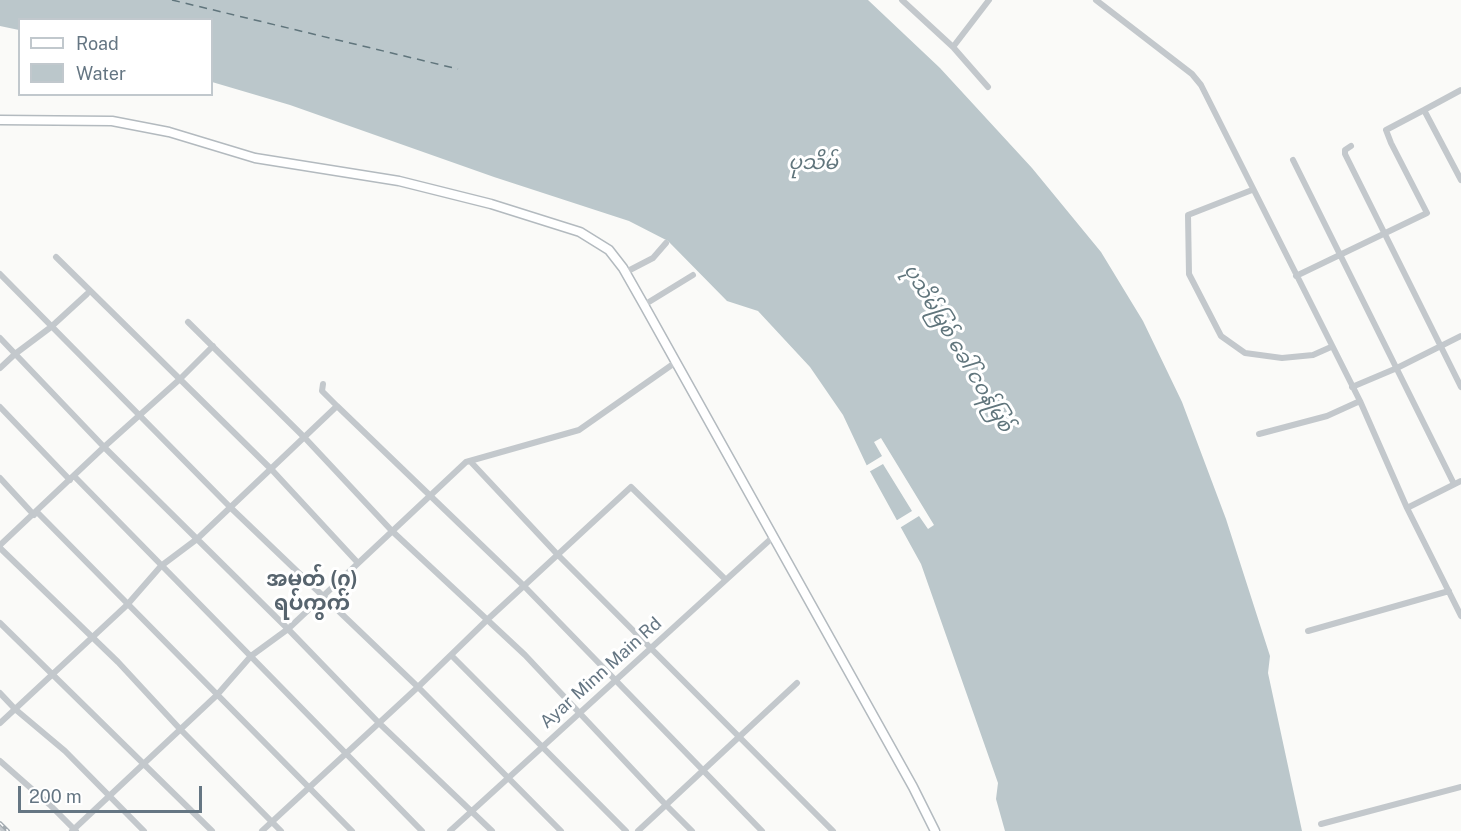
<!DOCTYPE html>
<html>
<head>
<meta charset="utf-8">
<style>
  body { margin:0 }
  #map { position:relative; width:1461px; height:831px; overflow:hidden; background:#fafaf8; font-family:"Public Sans",sans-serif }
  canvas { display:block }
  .legend { position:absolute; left:18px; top:18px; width:195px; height:78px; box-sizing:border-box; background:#fff; border:2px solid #c1c8cd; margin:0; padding:8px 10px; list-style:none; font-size:18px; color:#657683 }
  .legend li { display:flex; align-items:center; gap:12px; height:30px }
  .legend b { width:30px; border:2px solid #c1c8cd }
  .scale { position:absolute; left:18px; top:786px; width:184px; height:27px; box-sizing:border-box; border:3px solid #657683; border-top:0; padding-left:8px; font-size:18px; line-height:21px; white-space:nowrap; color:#657683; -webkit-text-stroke:4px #fff; paint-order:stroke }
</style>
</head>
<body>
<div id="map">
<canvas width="1461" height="831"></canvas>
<ul class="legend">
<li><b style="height:8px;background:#fff"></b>Road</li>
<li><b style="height:16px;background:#bbc7cb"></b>Water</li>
</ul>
<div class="scale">200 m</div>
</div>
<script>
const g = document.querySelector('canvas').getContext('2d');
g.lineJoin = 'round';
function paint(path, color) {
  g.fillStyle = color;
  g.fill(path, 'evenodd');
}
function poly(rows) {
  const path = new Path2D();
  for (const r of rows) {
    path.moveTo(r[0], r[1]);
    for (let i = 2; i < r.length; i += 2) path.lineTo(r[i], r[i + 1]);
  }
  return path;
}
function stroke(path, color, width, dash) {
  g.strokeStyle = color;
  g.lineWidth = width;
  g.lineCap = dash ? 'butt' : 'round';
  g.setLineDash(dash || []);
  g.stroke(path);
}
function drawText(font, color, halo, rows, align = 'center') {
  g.font = font + ' "Public Sans","Noto Sans Myanmar",sans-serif';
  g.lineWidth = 6;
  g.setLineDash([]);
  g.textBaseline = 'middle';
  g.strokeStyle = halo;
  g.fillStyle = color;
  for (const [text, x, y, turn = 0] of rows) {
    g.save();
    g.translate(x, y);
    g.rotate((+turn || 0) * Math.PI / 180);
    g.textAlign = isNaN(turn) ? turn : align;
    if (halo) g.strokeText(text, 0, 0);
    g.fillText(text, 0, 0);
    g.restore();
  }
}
const water = poly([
  [0,0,868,0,940,68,1032,168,1101,252,1143,321,1182,402,1226,519,1270,656,1268,673,1302,831,1005,831,996,799,998,783,921,564,867,466,843,415,810,367,758,311,727,301,668,241,629,221,494,177,290,105,212,82,212,20,20,20,19,30,0,26]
]);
const pier = poly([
  [881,438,934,525,928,529,919,516,898,529,894,522,912,511,883,464,867,473,864,467,882,456,874,442]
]);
const ferry = poly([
  [172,0,458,69]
]);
const street = poly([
  [902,0,953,47,988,87],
  [1096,0,1192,74,1201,85,1360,401,1407,508,1461,616],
  [953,47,989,0],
  [1424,110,1461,90],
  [1351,146,1345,150,1345,154,1461,387],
  [1293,160,1454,484],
  [1252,190,1188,215,1189,274,1221,336,1245,353,1282,358,1313,355,1331,347],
  [56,257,272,470,358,563],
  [626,272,653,258,666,243],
  [0,274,231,508,418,687,561,831],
  [1296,276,1427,213,1391,143,1386,130,1424,110,1461,180],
  [644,305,693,275],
  [188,322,305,438,392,531,525,655,666,805,692,831],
  [0,338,104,447,288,629,379,723,492,831],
  [0,368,15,354,51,327,87,294],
  [1352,387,1397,368,1461,336],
  [337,406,524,586,762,831],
  [0,407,70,480],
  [1259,434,1327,416,1360,401],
  [470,461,557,554,833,831],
  [74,476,422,831],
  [0,478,34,515],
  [1407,508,1461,481],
  [37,512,352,831],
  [0,545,104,447,180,379,213,346],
  [0,548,118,662,180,729,281,831],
  [0,623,212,831],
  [1308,631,1449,591],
  [451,655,626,831],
  [0,693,15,709,65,751,144,831],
  [0,723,127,605,161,566,197,539,337,406,322,391,323,384],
  [0,761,50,805,76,831],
  [1321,824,1461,787],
  [0,826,5,831],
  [72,831,217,695,251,656,288,629,466,462,579,430,676,362],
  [262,831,418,687,488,619,631,487,726,580],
  [450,831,773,537],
  [638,831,797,683]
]);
const secondary = poly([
  [0,120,112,121,169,132,255,158,399,181,491,204,580,232,609,250,623,268,644,305,913,787,935,831]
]);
const rail = poly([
  [0,823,8,831]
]);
const streetNames = [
  ["Ayar Minn Main Rd",601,673,-42]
];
const waterNames = [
  ["ပုသိမ်",813,163],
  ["ပုသိမ်မြစ် ခေါ် ငဝန်မြစ်",958,348,59]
];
const quarterNames = [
  ["အမှတ် (၇)",312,580],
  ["ရပ်ကွက်",312,604]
];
paint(water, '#bbc7cb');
paint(pier, '#fafaf8');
stroke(ferry, '#60757c', 1.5, [8, 6]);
stroke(secondary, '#b3babf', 11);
stroke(street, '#c3c8cc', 6);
stroke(secondary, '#fff', 8);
stroke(rail, '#a2aab0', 4);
stroke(rail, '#fff', 1.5, [4.5]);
drawText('18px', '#657683', '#fff', streetNames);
drawText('italic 20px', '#60757c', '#fff', waterNames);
drawText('bold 21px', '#57646e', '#fff', quarterNames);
</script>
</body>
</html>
